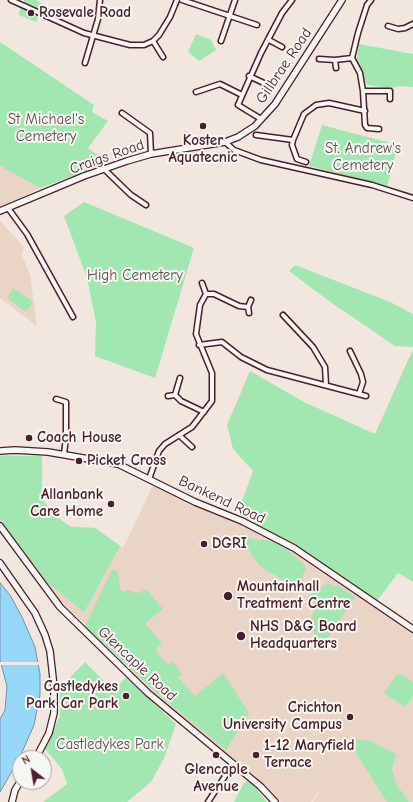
<!DOCTYPE html>
<html>
<head>
<meta charset="utf-8">
<style>
  body { margin:0 }
  #map { position:relative; width:413px; height:802px; overflow:hidden; background:#f1e7de; font-family:"Comic Neue",sans-serif }
  canvas { display:block }
  .north { position:absolute; left:12px; top:750px; width:40px; height:40px; box-sizing:border-box; background:#f6f6f2; border:1px solid #b1a0a2; border-radius:50%; rotate:329deg; font-size:11px; font-weight:700; line-height:16px; text-align:center; color:#4a1f2b }
  .north::after { content:''; display:block; margin:auto; width:14px; height:18px; background:#4a1f2b; clip-path:polygon(50% 0,100% 100%,50% 72%,0 100%) }
</style>
</head>
<body>
<div id="map">
<canvas width="413" height="802"></canvas>
<div class="north">N</div>
</div>
<script>
const g = document.querySelector('canvas').getContext('2d');
g.lineJoin = 'round';
function paint(path, color) {
  g.fillStyle = color;
  g.fill(path, 'evenodd');
}
function poly(rows) {
  const path = new Path2D();
  for (const r of rows) {
    path.moveTo(r[0], r[1]);
    for (let i = 2; i < r.length; i += 2) path.lineTo(r[i], r[i + 1]);
  }
  return path;
}
function stroke(path, color, width, dash) {
  g.strokeStyle = color;
  g.lineWidth = width;
  g.lineCap = dash ? 'butt' : 'round';
  g.setLineDash(dash || []);
  g.stroke(path);
}
function drawText(font, color, halo, rows, align = 'center') {
  g.font = font + ' "Comic Neue",sans-serif';
  g.lineWidth = 4;
  g.setLineDash([]);
  g.textBaseline = 'middle';
  g.strokeStyle = halo;
  g.fillStyle = color;
  for (const [text, x, y, turn = 0] of rows) {
    g.save();
    g.translate(x, y);
    g.rotate((+turn || 0) * Math.PI / 180);
    g.textAlign = isNaN(turn) ? turn : align;
    if (halo) g.strokeText(text, 0, 0);
    g.fillText(text, 0, 0);
    g.restore();
  }
}
const built = poly([
  [0,166,40,188,0,208],
  [0,222,1,222,24,247,22,255,30,275,37,326,0,298],
  [0,455,42,456,42,498,54,515,70,526,95,528,123,548,154,483,252,528,286,547,322,573,370,602,413,634,413,802,313,802,321,788,311,802,281,802,252,773,163,702,51,591,0,525]
]);
const green = poly([
  [24,0,36,0,44,5,40,9,24,2],
  [22,8,37,15,38,17,36,22,19,15,20,9],
  [196,34,211,40,216,50,199,61,188,52],
  [0,42,94,105,92,112,108,121,88,148,108,163,40,188,0,166],
  [359,44,413,54,413,87,399,86,391,88,367,85,357,59],
  [322,125,398,145,387,186,309,166],
  [84,202,194,248,155,378,95,356,96,322,87,278,64,216],
  [295,265,390,302,413,314,413,347,395,346,329,301,289,271],
  [13,288,33,302,26,312,7,298],
  [413,349,413,582,398,573,376,602,288,542,242,518,249,510,274,524,241,504,253,471,233,449,227,425,250,371,304,402,375,434],
  [0,456,42,456,42,499,54,515,71,527,95,528,120,546,84,612,48,583,0,519],
  [242,533,252,539,278,541,307,567,296,588,261,567,240,538],
  [112,570,118,571,120,589,123,592,127,590,139,593,146,589,163,609,145,623,162,643,155,650,168,665,173,662,182,674,178,677,195,696,223,673,249,713,226,750,161,697,85,626],
  [327,583,340,587,355,597,327,639,319,639,308,625,316,608,308,596],
  [85,662,114,691,126,677,176,724,164,758,151,782,127,802,43,802,67,784,62,769,45,749,60,716,60,688],
  [398,673,413,682,413,695,405,707,384,693],
  [356,740,368,740,396,754,392,769,396,784,409,802,387,802,356,753],
  [252,779,260,786,256,789,267,802,234,802,244,783]
]);
const water = poly([
  [0,583,10,595,22,617,35,647,40,674,40,695,34,725,19,759,0,792,0,719,5,710,7,686,0,660,0,583]
]);
const pier = poly([
  [0,662,39,662,40,665,0,665]
]);
const street = poly([
  [11,0,84,33,130,45,144,45,153,41,159,35,170,17,177,0],
  [182,0,257,25],
  [371,0,367,5,358,33,352,58,360,73,363,91,365,125,367,128,379,129],
  [388,26,398,29,405,28,413,24],
  [269,40,282,47],
  [153,41,163,57],
  [221,41,235,0],
  [319,59,335,60,352,58],
  [335,60,336,68],
  [85,63,98,19,100,0],
  [249,76,266,84],
  [363,91,390,91,390,99],
  [196,92,220,84,242,95],
  [122,113,150,133,151,154],
  [261,119,238,105,261,53,282,13,292,0],
  [256,135,293,140,304,114,316,105,329,103,365,111],
  [293,140,292,145,297,159,306,162],
  [225,142,234,150,261,160,372,185,413,198],
  [104,169,131,195,146,205],
  [8,208,27,234,73,317],
  [206,294,214,294,239,306,248,307],
  [249,313,248,307,251,300],
  [283,315,313,347,325,367,326,385],
  [199,345,222,342,241,357,267,370,366,396],
  [350,351,361,374,363,382,359,394],
  [180,378,175,395,181,401,204,412],
  [168,396,175,395],
  [56,399,66,402,66,438,64,454],
  [179,435,192,447],
  [149,479,159,451,165,444,192,427,212,401,212,373,196,334,200,305,206,294,202,283],
  [208,802,233,764]
]);
const secondary = poly([
  [0,211,84,176,127,161,151,154,225,142,238,137,255,126,275,104,342,0],
  [0,451,15,450,48,452,118,464,195,502,242,521,294,548,413,629],
  [0,526,60,607,148,693,260,786,275,802],
  [0,563,35,613,45,635,50,651,54,687,54,713,49,733,36,758],
  [12,802,15,790,20,782]
]);
const markers = [
  [31,13,4,"#4a1f2b"],
  [203,126,4,"#4a1f2b"],
  [29,438,4,"#4a1f2b"],
  [79,461,4,"#4a1f2b"],
  [111,504,4,"#4a1f2b"],
  [204,544,4,"#4a1f2b"],
  [228,596,5,"#4a1f2b"],
  [241,636,5,"#4a1f2b"],
  [126,696,4,"#4a1f2b"],
  [350,717,4,"#4a1f2b"],
  [216,755,4,"#4a1f2b"],
  [256,755,4,"#4a1f2b"]
];
const poiNames = [
  ["Rosevale Road",39,13],
  ["Koster",203,141,"center"],
  ["Aquatecnic",203,158,"center"],
  ["Coach House",37,438],
  ["Picket Cross",87,461],
  ["Allanbank",103,495,"right"],
  ["Care Home",103,512,"right"],
  ["DGRI",212,544],
  ["Mountainhall",237,587],
  ["Treatment Centre",237,604],
  ["NHS D&G Board",250,627],
  ["Headquarters",250,644],
  ["Castledykes",118,687,"right"],
  ["Park Car Park",118,704,"right"],
  ["Crichton",342,708,"right"],
  ["University Campus",342,725,"right"],
  ["1-12 Maryfield",264,746],
  ["Terrace",264,763],
  ["Glencaple",216,770,"center"],
  ["Avenue",216,787,"center"]
];
const streetNames = [
  ["Gillbrae Road",284,66,-56],
  ["Craigs Road",107,157,-19],
  ["Bankend Road",222,500,25],
  ["Glencaple Road",137,664,43]
];
const parkNames = [
  ["St Michael's",46,120],
  ["Cemetery",46,137],
  ["St. Andrew's",363,149],
  ["Cemetery",363,166],
  ["High Cemetery",135,276],
  ["Castledykes Park",110,745]
];
paint(built, '#ead4c6');
paint(green, '#a2e6b2');
paint(water, '#97d8f9');
stroke(water, '#788ea7', 1);
paint(pier, '#f1e7de');
stroke(street, '#4a1f2b', 7);
stroke(secondary, '#4a1f2b', 8);
stroke(street, '#f6f6f2', 4);
stroke(secondary, '#f6f6f2', 5.5);
for (const [x, y, r, color] of markers) {
  const dot = new Path2D();
  dot.arc(x, y, r, 0, 2 * Math.PI);
  g.fillStyle = color;
  g.fill(dot);
  stroke(dot, '#f6f6f2', 1.5);
}
drawText('bold 15px', '#4a1f2b', '#f6f6f2', poiNames, 'left');
drawText('15px', '#4a1f2b', '#f6f6f2', streetNames);
drawText('15px', '#60514d', '#f6f6f2', parkNames);
</script>
</body>
</html>
